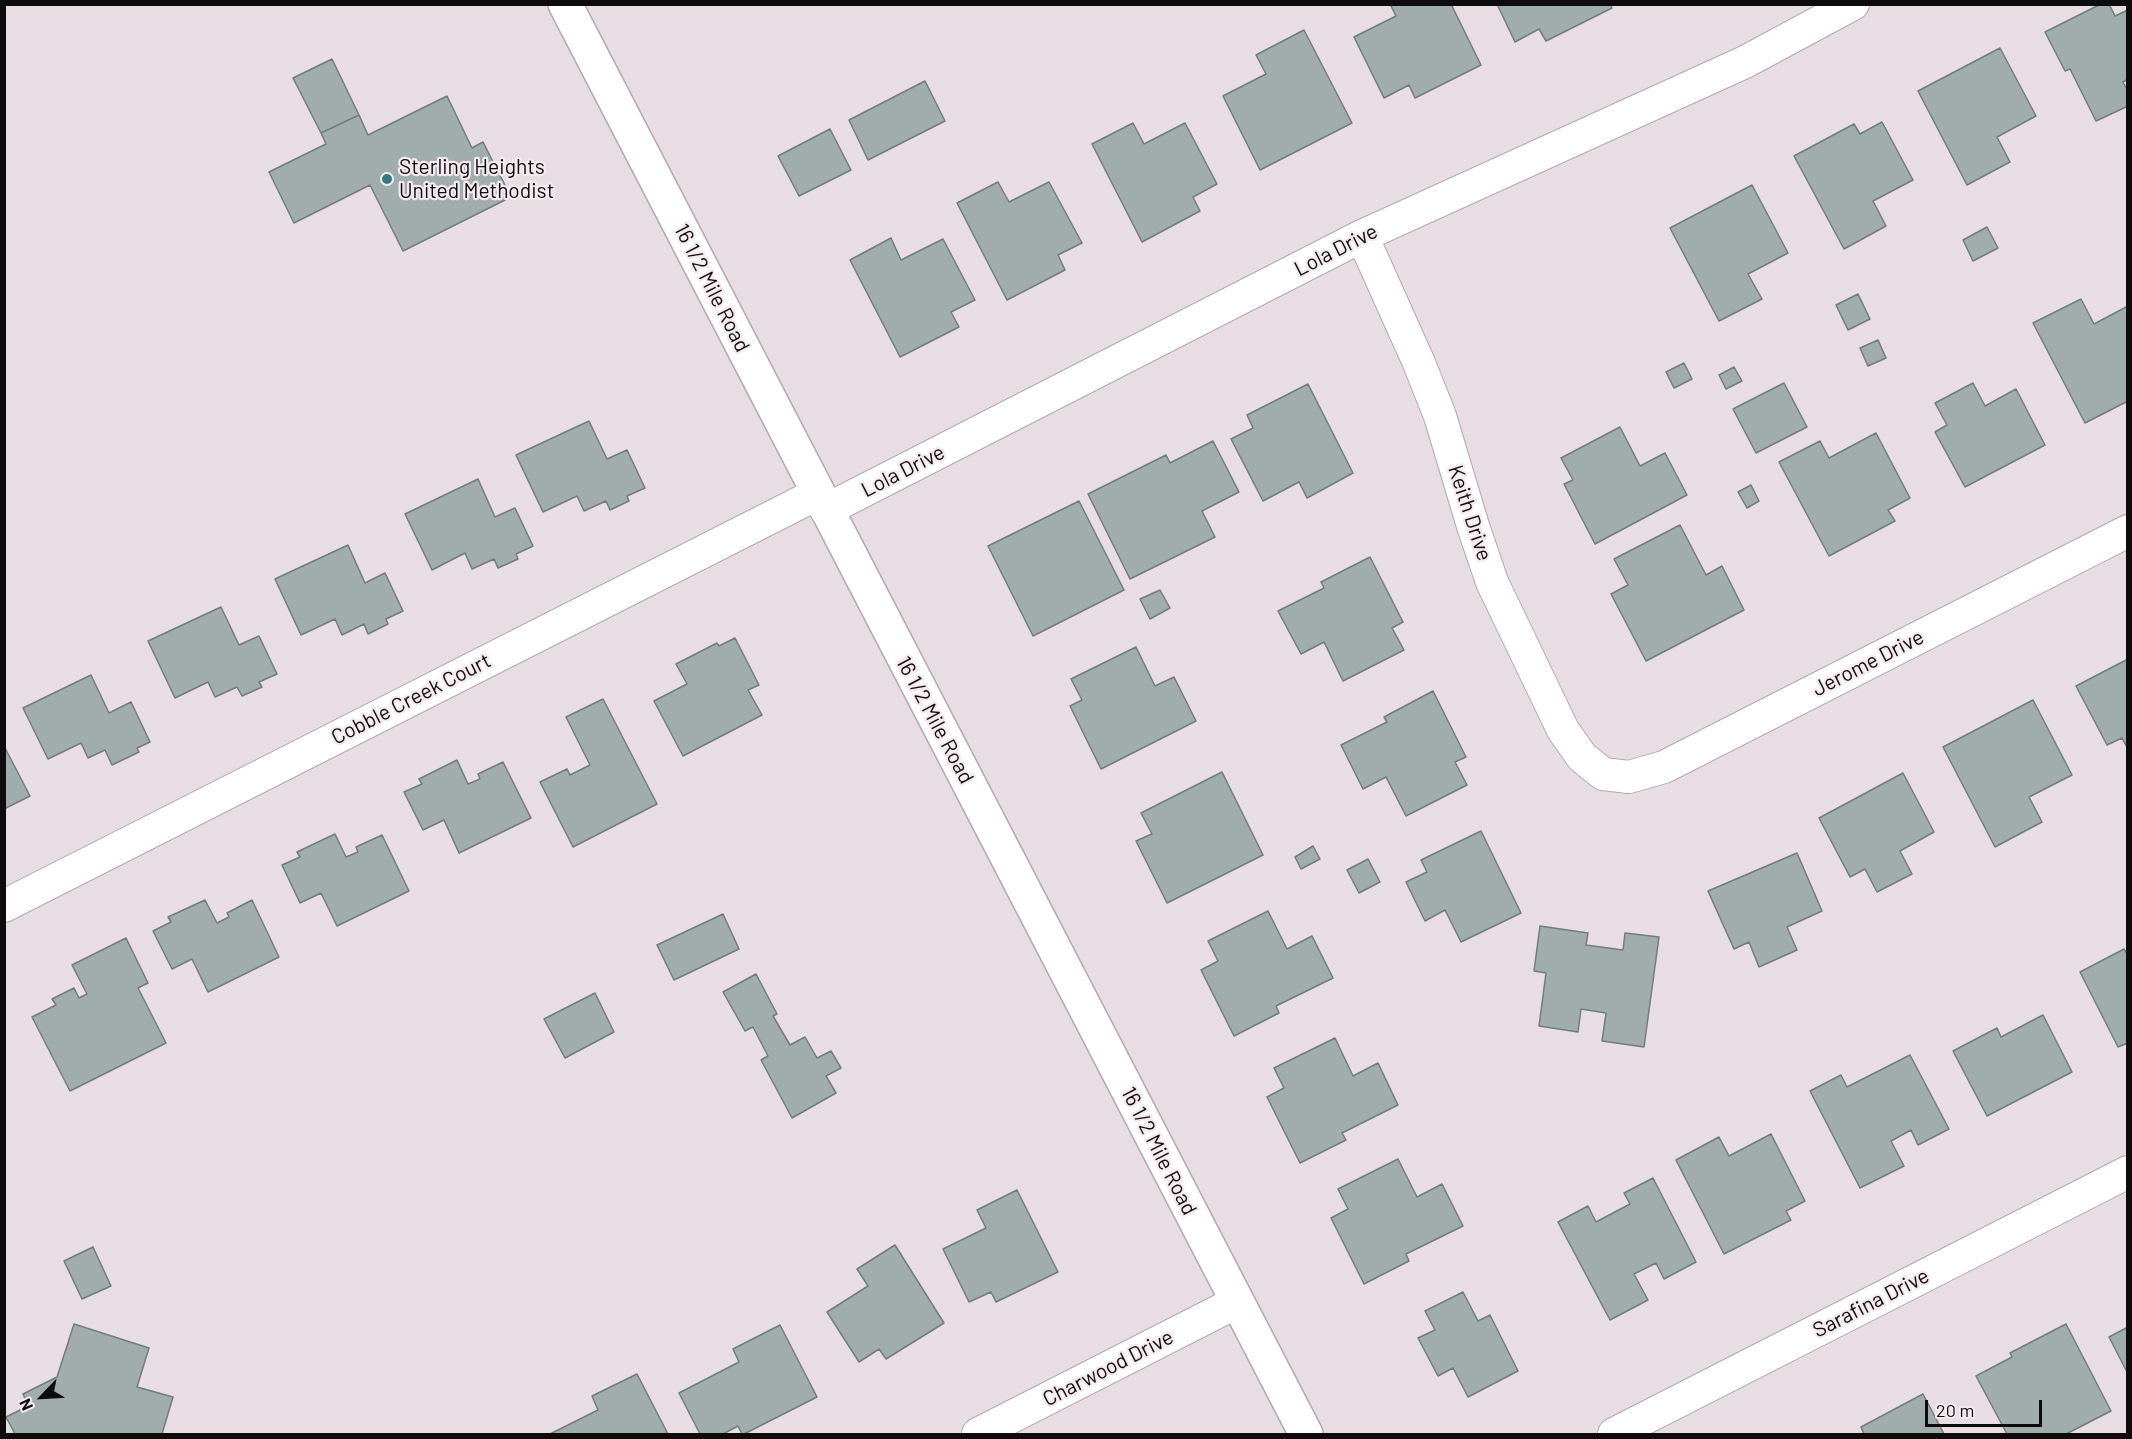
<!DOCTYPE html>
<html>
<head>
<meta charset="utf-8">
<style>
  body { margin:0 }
  #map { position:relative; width:2132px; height:1439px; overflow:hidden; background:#e8dde2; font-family:Barlow,sans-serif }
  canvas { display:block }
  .frame { position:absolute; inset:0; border:6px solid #0e0b0d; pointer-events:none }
  .north { position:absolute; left:12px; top:1367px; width:60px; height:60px; -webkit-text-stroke:4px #f5ebef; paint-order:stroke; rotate:245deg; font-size:16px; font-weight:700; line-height:24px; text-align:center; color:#0e0b0d }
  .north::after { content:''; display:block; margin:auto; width:21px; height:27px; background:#0e0b0d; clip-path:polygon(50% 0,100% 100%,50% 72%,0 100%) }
  .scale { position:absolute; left:1925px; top:1400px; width:117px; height:27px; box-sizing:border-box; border:3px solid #0e0b0d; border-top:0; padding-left:8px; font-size:18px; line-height:21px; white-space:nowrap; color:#0e0b0d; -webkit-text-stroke:4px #f5ebef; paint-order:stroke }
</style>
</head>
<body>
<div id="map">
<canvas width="2132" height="1439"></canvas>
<div class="frame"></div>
<div class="north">N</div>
<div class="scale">20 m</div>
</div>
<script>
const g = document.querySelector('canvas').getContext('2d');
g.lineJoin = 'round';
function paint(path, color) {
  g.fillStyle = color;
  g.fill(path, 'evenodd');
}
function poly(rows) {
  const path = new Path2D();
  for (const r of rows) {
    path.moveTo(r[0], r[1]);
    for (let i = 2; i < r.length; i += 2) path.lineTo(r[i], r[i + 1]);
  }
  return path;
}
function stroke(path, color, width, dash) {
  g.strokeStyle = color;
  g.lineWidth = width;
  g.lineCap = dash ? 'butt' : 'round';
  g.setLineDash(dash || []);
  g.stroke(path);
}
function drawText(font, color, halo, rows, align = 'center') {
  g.font = font + ' Barlow,sans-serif';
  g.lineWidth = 4.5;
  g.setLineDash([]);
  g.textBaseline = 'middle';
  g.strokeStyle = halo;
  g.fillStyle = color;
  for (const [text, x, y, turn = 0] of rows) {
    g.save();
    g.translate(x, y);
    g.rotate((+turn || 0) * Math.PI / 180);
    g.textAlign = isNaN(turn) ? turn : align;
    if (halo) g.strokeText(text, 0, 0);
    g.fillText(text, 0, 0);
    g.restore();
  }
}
const building = poly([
  [1390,4,1451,4,1481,65,1415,98,1409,85,1384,98,1354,37,1396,16,1390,4],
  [1497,4,1610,4,1612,8,1546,41,1539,29,1515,42,1497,4],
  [2101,4,2109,4,2115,16,2128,10,2128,79,2123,82,2128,91,2128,106,2096,121,2070,69,2065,71,2045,32,2101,4],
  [1304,30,1352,123,1260,170,1223,96,1266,74,1256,55,1304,30],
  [2000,48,2036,116,1997,137,2010,162,1967,185,1918,91,2000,48],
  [332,59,359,115,321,133,293,78,332,59],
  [925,81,945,121,868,160,849,120,925,81],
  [447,96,472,148,483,142,511,197,403,251,370,185,294,223,269,172,326,144,321,133,359,115,368,135,447,96],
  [1882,122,1913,180,1873,201,1886,226,1844,249,1794,156,1854,124,1860,134,1882,122],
  [1133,123,1144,144,1185,123,1217,184,1193,197,1200,211,1142,242,1092,144,1133,123],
  [830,129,851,170,799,196,778,156,830,129],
  [998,182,1009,202,1049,182,1082,243,1058,255,1065,270,1007,300,957,203,998,182],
  [1752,185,1788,253,1748,274,1762,299,1719,321,1670,228,1752,185],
  [1987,227,1998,248,1973,261,1963,240,1987,227],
  [891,238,901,260,943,239,975,300,951,312,959,327,900,357,850,260,891,238],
  [1858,294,1870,319,1848,330,1836,305,1858,294],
  [2081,299,2094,324,2128,306,2128,401,2085,423,2033,323,2081,299],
  [1878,340,1886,358,1868,366,1860,348,1878,340],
  [1684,363,1692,379,1674,388,1666,372,1684,363],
  [1734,367,1742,381,1726,389,1719,375,1734,367],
  [1784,383,1807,427,1756,453,1733,409,1784,383],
  [1973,383,1985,406,2016,389,2045,445,1965,487,1935,432,1947,425,1935,403,1973,383],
  [1308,384,1353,473,1307,498,1299,482,1263,501,1231,439,1253,428,1247,415,1308,384],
  [589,421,607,459,627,450,645,488,627,496,629,501,610,510,606,501,584,511,577,496,543,512,516,455,589,421],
  [1620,427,1640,466,1665,453,1687,495,1595,544,1564,484,1573,480,1561,458,1620,427],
  [1876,433,1910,498,1888,510,1895,521,1829,556,1779,462,1820,441,1829,458,1876,433],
  [1213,441,1239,492,1202,511,1215,537,1130,579,1088,494,1166,455,1170,463,1213,441],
  [478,479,495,517,515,508,533,546,516,554,518,559,498,568,494,559,472,569,465,553,432,570,405,514,478,479],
  [1751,485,1759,501,1747,508,1738,492,1751,485],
  [1079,501,1124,590,1033,636,988,546,1079,501],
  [1680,525,1706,575,1722,566,1744,610,1646,661,1611,594,1628,585,1614,559,1680,525],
  [348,545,365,583,385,573,403,611,386,619,388,624,368,634,364,624,342,635,335,619,301,635,275,579,348,545],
  [1370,557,1403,622,1392,628,1404,650,1343,681,1324,642,1301,654,1278,611,1324,588,1321,582,1370,557],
  [1160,590,1170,608,1150,619,1140,599,1160,590],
  [221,607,239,645,259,636,277,674,259,682,262,687,242,696,237,687,215,697,208,682,175,698,148,641,221,607],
  [735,638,759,685,748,690,762,715,683,756,654,701,687,684,676,664,717,643,719,646,735,638],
  [1136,647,1155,686,1174,677,1196,721,1101,769,1070,706,1082,700,1071,679,1136,647],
  [2128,659,2128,749,2122,738,2107,745,2076,686,2128,659],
  [91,675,109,713,131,702,150,742,137,748,139,752,112,765,105,750,88,758,81,743,48,759,23,708,91,675],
  [1433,691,1466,757,1455,762,1467,785,1406,816,1386,777,1363,789,1341,745,1387,722,1384,717,1433,691],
  [603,699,657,804,573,847,540,782,567,769,570,775,590,765,566,717,603,699],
  [2033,700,2072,775,2029,797,2042,822,1995,847,1943,747,2033,700],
  [4,746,30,796,4,809,4,746],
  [457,760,468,784,480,779,478,774,503,762,531,818,459,853,444,820,423,830,404,792,422,784,419,779,457,760],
  [1222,772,1263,855,1167,903,1136,841,1152,834,1141,813,1222,772],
  [1903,773,1934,832,1900,851,1912,874,1877,892,1865,869,1850,877,1819,818,1903,773],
  [1481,831,1521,913,1461,942,1445,910,1425,921,1406,882,1427,872,1421,860,1481,831],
  [335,834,346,857,358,852,356,847,382,835,409,891,337,926,321,893,300,903,282,865,300,857,297,852,335,834],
  [1313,846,1320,859,1301,869,1295,857,1313,846],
  [1797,853,1822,911,1787,927,1797,950,1759,967,1749,942,1734,949,1708,891,1797,853],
  [1368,859,1380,882,1359,893,1347,870,1368,859],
  [205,900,217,923,229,917,227,913,252,900,279,957,208,992,192,959,172,969,153,931,171,922,168,917,205,900],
  [1268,911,1287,949,1312,936,1333,978,1276,1006,1279,1013,1234,1036,1201,970,1218,961,1208,941,1268,911],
  [723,914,739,949,674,980,657,945,723,914],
  [1540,926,1588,933,1586,945,1623,950,1625,933,1659,937,1644,1047,1602,1041,1606,1013,1581,1009,1578,1032,1539,1026,1546,973,1534,971,1540,926],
  [126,938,148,983,138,988,166,1043,70,1091,32,1017,56,1005,52,999,74,988,79,998,87,994,72,965,126,938],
  [2124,949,2128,955,2128,1043,2118,1047,2080,972,2124,949],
  [756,974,777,1014,773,1016,790,1045,805,1037,817,1058,831,1051,841,1068,826,1076,836,1093,792,1118,761,1060,768,1056,753,1027,745,1031,723,992,756,974],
  [595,993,614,1032,565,1058,544,1019,595,993],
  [2043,1015,2072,1072,1987,1116,1953,1051,1997,1028,2001,1037,2043,1015],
  [1335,1038,1353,1076,1378,1063,1398,1105,1342,1133,1346,1140,1300,1163,1267,1097,1284,1088,1274,1068,1335,1038],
  [1910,1055,1949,1129,1918,1145,1911,1130,1891,1141,1904,1166,1860,1188,1810,1091,1841,1075,1847,1087,1910,1055],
  [1771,1134,1805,1201,1786,1211,1791,1220,1724,1254,1676,1160,1719,1137,1729,1156,1771,1134],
  [1398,1159,1417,1197,1442,1184,1463,1226,1406,1254,1409,1261,1364,1284,1331,1218,1348,1209,1338,1189,1398,1159],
  [1653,1178,1696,1262,1664,1279,1656,1263,1634,1274,1648,1300,1610,1320,1558,1222,1588,1206,1596,1222,1630,1204,1624,1193,1653,1178],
  [1017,1190,1058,1272,996,1302,991,1292,969,1302,943,1249,986,1228,977,1210,1017,1190],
  [895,1245,944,1323,886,1359,879,1349,859,1362,827,1312,868,1286,857,1269,895,1245],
  [93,1247,111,1286,82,1299,64,1261,93,1247],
  [1463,1292,1478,1321,1490,1315,1518,1371,1468,1397,1453,1368,1438,1376,1418,1338,1435,1330,1425,1311,1463,1292],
  [74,1324,149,1348,137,1387,173,1397,162,1434,15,1434,6,1417,28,1406,23,1394,57,1377,74,1324],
  [2066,1324,2111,1411,2066,1434,2007,1434,1976,1376,2012,1357,2010,1353,2066,1324],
  [780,1325,817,1397,744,1434,742,1434,738,1426,723,1434,700,1434,679,1393,739,1362,733,1349,780,1325],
  [2128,1327,2128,1374,2109,1337,2128,1327],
  [637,1374,668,1434,550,1434,598,1410,592,1396,637,1374],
  [1923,1394,1944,1434,1864,1434,1861,1427,1923,1394]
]);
const minor = poly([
  [1362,236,1419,363,1440,416,1473,526,1492,582,1563,730,1582,757,1603,774,1629,777,1664,767,2128,531],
  [826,510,1362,236,1745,62,1853,4],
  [4,906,817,494],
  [978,1434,1237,1302],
  [1614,1434,2128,1172]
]);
const tertiary = poly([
  [565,4,1306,1434]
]);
const markers = [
  [387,179,6,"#327b80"]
];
const poiNames = [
  ["Sterling Heights",399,167],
  ["United Methodist",399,191]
];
const streetNames = [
  ["Lola Drive",1336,250,-27],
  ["16 1/2 Mile Road",712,288,63],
  ["Lola Drive",903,471,-27],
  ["Keith Drive",1470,513,72],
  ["Jerome Drive",1868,663,-27],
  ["Cobble Creek Court",411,699,-27],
  ["16 1/2 Mile Road",935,720,62],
  ["16 1/2 Mile Road",1159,1151,63],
  ["Sarafina Drive",1871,1303,-27],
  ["Charwood Drive",1108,1368,-27]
];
paint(building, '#a1acad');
stroke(building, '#717c7d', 1.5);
stroke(minor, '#b3a9ad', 34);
stroke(tertiary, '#b3a9ad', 36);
stroke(minor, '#fff', 32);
stroke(tertiary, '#fff', 33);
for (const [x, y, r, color] of markers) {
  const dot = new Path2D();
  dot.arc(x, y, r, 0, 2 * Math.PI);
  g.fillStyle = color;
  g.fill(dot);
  stroke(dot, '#f5ebef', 2);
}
drawText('21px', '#0e0b0d', '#f5ebef', poiNames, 'left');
drawText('21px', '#0e0b0d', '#f5ebef', streetNames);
</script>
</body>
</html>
